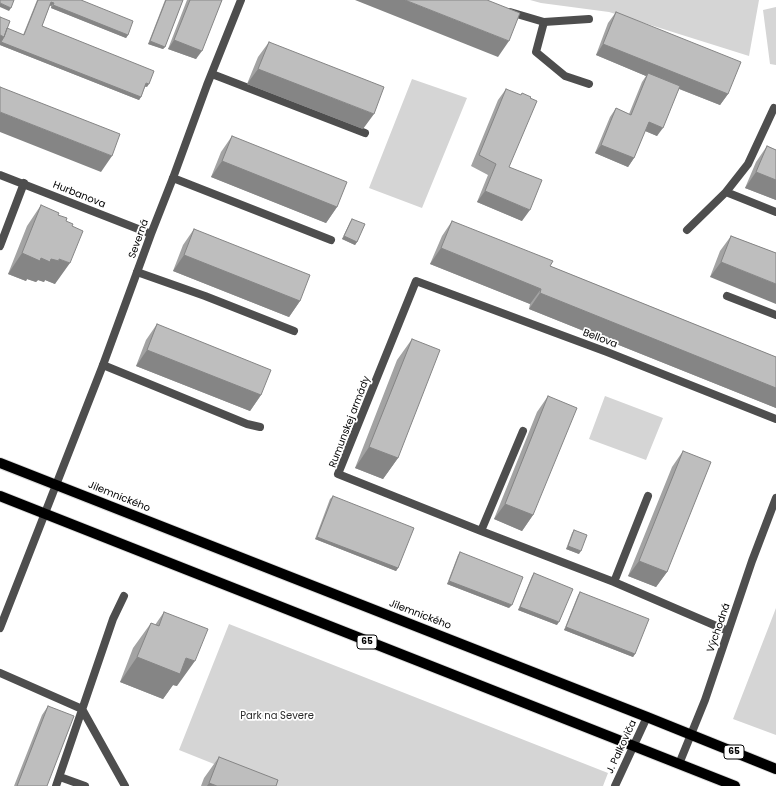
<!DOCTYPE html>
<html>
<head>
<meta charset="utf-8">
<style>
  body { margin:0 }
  canvas { display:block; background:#fff }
</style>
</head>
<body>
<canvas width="776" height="786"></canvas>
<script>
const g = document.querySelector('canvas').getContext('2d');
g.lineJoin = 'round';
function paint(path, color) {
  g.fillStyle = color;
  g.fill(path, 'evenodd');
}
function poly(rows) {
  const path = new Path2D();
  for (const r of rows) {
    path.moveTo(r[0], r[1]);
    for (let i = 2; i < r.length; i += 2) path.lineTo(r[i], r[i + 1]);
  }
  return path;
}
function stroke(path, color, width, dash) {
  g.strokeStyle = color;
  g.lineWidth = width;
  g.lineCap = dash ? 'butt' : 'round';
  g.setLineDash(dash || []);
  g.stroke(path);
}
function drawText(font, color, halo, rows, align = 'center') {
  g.font = font + ' Poppins,sans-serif';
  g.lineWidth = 3.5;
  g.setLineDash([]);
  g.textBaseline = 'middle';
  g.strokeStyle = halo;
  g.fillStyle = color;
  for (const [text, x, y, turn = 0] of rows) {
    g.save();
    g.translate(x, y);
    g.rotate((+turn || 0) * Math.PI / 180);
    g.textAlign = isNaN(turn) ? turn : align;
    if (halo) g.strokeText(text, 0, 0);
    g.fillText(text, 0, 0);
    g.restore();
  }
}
const green = poly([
  [530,0,759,0,749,56,609,12,541,3],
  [776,7,776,65,770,64,763,10],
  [412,79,467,98,422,208,369,188],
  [605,396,663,418,646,460,589,439],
  [776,608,776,735,733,719],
  [229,624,608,773,603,786,269,786,179,750]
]);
const service = poly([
  [544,22,536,52,565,76,589,84],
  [212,74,365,133],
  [173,178,331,240],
  [0,246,24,183],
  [137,272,205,296,294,331],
  [103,365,247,424,260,427],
  [0,673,82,709,125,786],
  [60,777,85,786],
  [56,786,113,619,124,596]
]);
const minor = poly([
  [510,12,544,22,589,19],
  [776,109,774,108,748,164,726,192,776,212],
  [0,175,151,234],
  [687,230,726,192],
  [727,296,776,315],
  [523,431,481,531,614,582],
  [648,496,614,582,728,631],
  [481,531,338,474,416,281,607,352,776,419],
  [0,628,103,365,151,234,173,178,207,85,241,0],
  [679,764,705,700,752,561,776,498],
  [615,786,647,717]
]);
const primary = poly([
  [0,463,647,717,776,769],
  [0,496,735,786]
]);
const wall = poly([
  [37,0,81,0,128,35,126,38,51,8,51,6,50,5,42,26,147,87,145,87,141,97,139,100,0,45,0,17,7,28,23,35],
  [165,0,183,0,165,47,163,49,148,44],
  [187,0,222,0,196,59,168,49],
  [616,12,728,94,720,105,679,89,657,136,645,131,634,158,628,167,595,153,610,117,616,108,629,114,642,82,646,76,596,55,608,23],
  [269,42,363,129,247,84,258,57],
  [506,89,509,167,522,221,477,202,488,175,471,166,498,100],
  [232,136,337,207,326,223,211,177,221,152],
  [767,146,776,150,776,200,745,188,756,162],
  [41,205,66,221,55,284,45,280,44,282,38,280,36,282,27,279,26,281,8,274,27,226],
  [352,219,357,242,355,245,342,239,350,222],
  [452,221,550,266,776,357,776,408,529,309,530,304,430,264,442,236],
  [194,229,300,301,289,317,173,271,183,245],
  [731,236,776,253,710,277,720,251],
  [157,324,261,395,250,411,136,366,146,340],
  [412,339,398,458,383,479,355,468,397,360],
  [548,396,533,515,522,531,494,519,537,412],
  [683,451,667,572,656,587,628,576,672,467],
  [333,496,398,568,396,571,315,539,330,499],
  [574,530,579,554,566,549,572,533],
  [460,552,509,608,447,584,458,555],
  [534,573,557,625,518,610,532,576],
  [580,592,635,654,633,657,564,630,578,595],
  [164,612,177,686,173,685,163,699,120,682,133,648,151,623,155,625],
  [48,706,47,786,14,786,42,715],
  [219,757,276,786,201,786,204,778]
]);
const shadedWall = poly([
  [355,0,405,0,509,41,498,57],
  [51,2,54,3,51,6,49,5],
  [0,3,11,8,9,11,0,7],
  [53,5,128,35,126,38,51,8],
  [0,35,4,37,0,43],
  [174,40,202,51,196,59,168,49],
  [150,41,165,47,163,49,148,44],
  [1,42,141,97,139,100,0,45,0,43],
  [603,44,728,94,720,105,647,76,648,73,646,76,596,55],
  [258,69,374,114,363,129,247,84],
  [146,83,149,84,147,87,144,86],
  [0,112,112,156,101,172,0,132],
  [649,122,663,128,657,136,643,130],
  [601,145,634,158,628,167,595,153],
  [222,161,337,207,326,223,211,177],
  [756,172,776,180,776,200,745,188],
  [485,191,530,210,522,221,477,202],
  [344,236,357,242,355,245,342,239],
  [441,248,541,289,530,304,430,264],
  [22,253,41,258,59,259,70,263,55,284,45,280,44,282,38,280,36,282,27,279,26,281,8,274],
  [184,255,300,301,289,317,173,271],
  [721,262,776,284,776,304,710,277],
  [540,293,776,388,776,408,529,309],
  [147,350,261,395,250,411,136,366],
  [369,447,398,458,383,479,355,468],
  [505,504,533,515,522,531,494,519],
  [317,537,398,568,396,571,315,539],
  [568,546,581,551,579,554,566,549],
  [639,561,667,572,656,587,628,576],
  [449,581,512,605,509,608,447,584],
  [520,607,559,622,557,625,518,610],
  [566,627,635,654,633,657,564,630],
  [137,657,186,658,195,661,177,686,173,685,163,699,120,682],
  [209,783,217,786,207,786]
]);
const building = poly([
  [0,0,14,0,11,8,0,3,0,0],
  [38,0,81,0,133,21,128,35,53,5,54,3,51,2,42,26,154,71,149,84,146,83,141,97,1,42,4,37,7,28,24,35,38,0],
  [166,0,183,0,165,47,150,41,166,0],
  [190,0,222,0,202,51,174,40,190,0],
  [405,0,487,0,520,13,509,41,405,0],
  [616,12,741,62,728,94,603,44,616,12],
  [0,17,10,21,4,37,0,35,0,17],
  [269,42,384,87,374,114,258,69,269,42],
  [648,73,680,86,663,128,649,122,634,158,601,145,616,108,631,115,648,73],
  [0,87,120,134,112,156,0,112,0,87],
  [506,89,521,95,522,93,531,97,530,98,537,101,509,167,542,180,530,210,485,191,496,164,479,155,506,89],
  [232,136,347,182,337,207,222,161,232,136],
  [767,146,776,150,776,180,756,172,767,146],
  [41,205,59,213,58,215,67,218,66,221,73,224,72,226,83,231,70,263,59,259,59,261,51,259,50,262,41,258,40,261,22,253,41,205],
  [352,219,365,224,357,242,344,236,352,219],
  [452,221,553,261,550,266,776,357,776,388,540,293,541,289,441,248,452,221],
  [194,229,310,275,300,301,184,255,194,229],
  [731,236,776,253,776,284,721,262,731,236],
  [157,324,271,370,261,395,147,350,157,324],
  [412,339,440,350,398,458,369,447,412,339],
  [548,396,577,408,533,515,505,504,548,396],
  [683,451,711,462,667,572,639,561,683,451],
  [333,496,414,528,398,568,317,537,333,496],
  [574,530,587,535,581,551,568,546,574,530],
  [460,552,523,577,512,605,449,581,460,552],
  [534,573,573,589,559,622,520,607,534,573],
  [580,592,649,619,635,654,566,627,580,592],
  [164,612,208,629,195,661,186,658,180,674,137,657,151,623,159,626,164,612],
  [48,706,74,716,47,786,17,786,48,706],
  [219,757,278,780,276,786,217,786,209,783,219,757]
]);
const shields = [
  [367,642,20],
  [734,752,20]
];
const shieldNames = [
  ["65",367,642],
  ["65",734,752]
];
const streetNames = [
  ["Hurbanova",79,195,22],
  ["Severná",139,239,-70],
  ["Bellova",600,339,21],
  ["Rumunskej armády",350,422,-69],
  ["Jilemnického",119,497,22],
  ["Jilemnického",420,615,21],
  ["Východná",719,628,-71],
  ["J. Palkoviča",622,747,-65]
];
const parkNames = [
  ["Park na Severe",277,716]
];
paint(green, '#d5d5d5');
stroke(primary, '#dbdbdb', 12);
stroke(service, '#4e4e4e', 8);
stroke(minor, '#4e4e4e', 8);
stroke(primary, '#000', 10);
paint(wall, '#a3a3a3');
paint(shadedWall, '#858585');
paint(building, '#bebebe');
stroke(building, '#858585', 1);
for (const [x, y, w] of shields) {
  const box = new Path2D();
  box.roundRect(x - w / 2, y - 7, w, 14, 3);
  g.fillStyle = '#fff';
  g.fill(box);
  stroke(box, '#000', 1);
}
drawText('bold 9px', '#000', null, shieldNames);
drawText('10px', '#000', '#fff', streetNames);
drawText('10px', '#2c2c2c', '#fff', parkNames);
</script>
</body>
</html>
